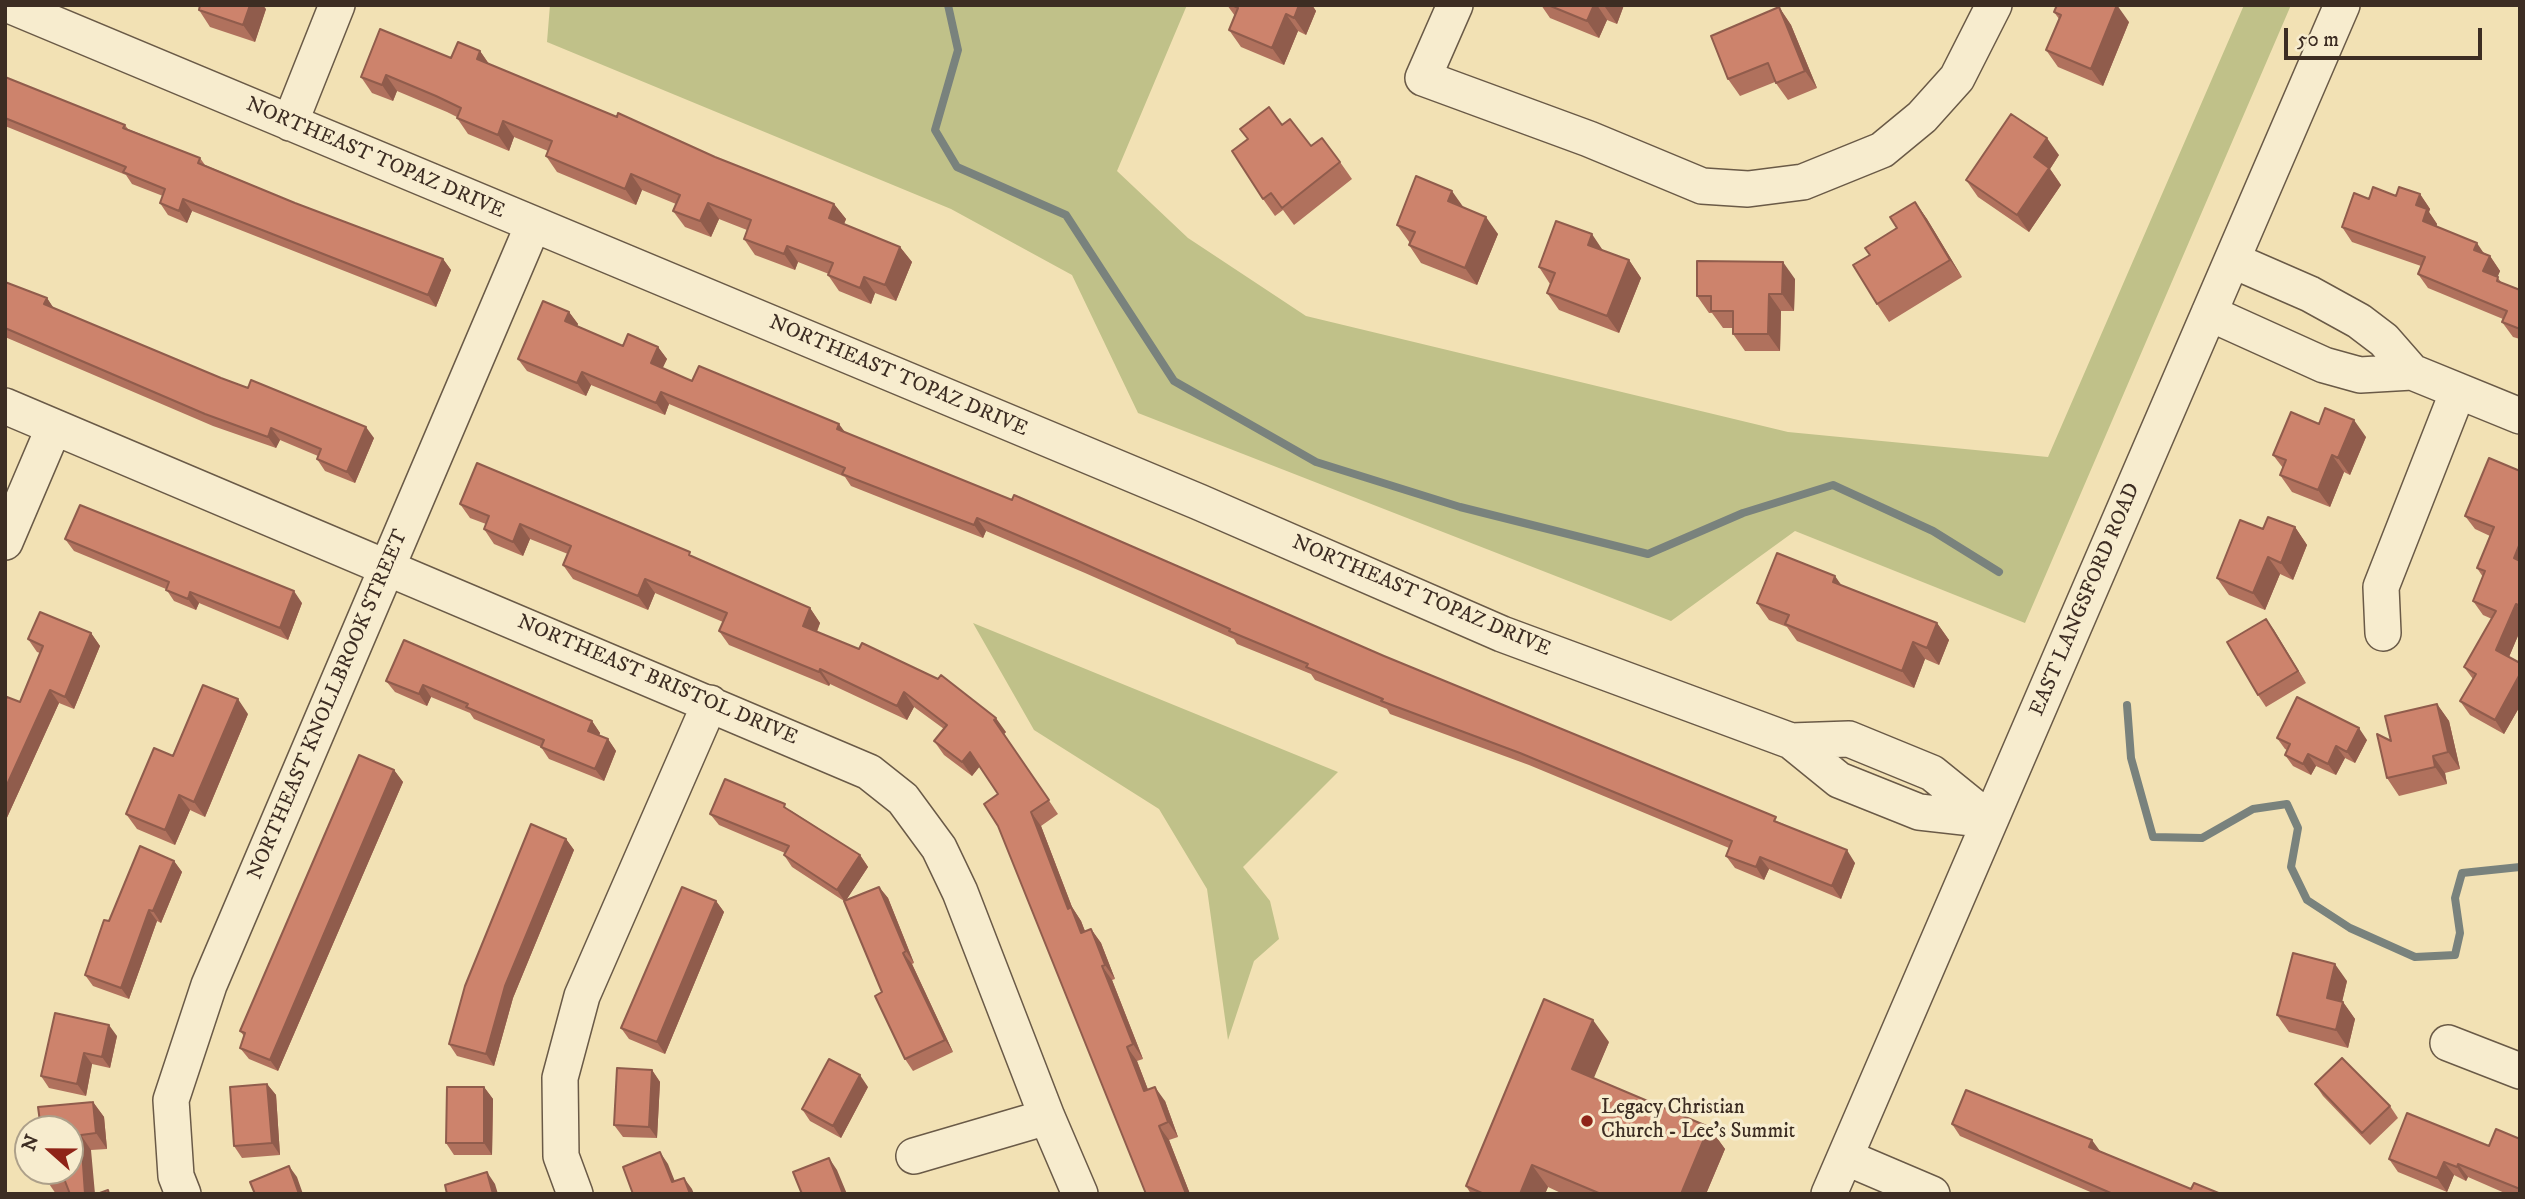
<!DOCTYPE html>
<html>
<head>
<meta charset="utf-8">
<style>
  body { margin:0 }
  #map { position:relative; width:2525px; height:1199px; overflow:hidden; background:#f2e1b4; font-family:"IM FELL DW Pica",serif }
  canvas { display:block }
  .frame { position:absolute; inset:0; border:7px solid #3d2d23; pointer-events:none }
  .north { position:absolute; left:14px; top:1115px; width:70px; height:70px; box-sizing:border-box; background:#f7ecce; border:2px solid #ada08a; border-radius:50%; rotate:291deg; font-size:19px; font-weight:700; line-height:28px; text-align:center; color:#3d2d23 }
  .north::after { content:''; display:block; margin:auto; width:24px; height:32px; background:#8f2418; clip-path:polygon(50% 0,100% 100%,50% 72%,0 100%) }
  .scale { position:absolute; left:2284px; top:28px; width:198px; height:32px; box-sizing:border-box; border:4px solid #3d2d23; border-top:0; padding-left:9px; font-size:21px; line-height:24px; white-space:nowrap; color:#3d2d23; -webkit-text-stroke:5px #f7ecce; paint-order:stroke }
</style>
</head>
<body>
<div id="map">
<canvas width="2525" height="1199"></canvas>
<div class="frame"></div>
<div class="north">N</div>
<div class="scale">50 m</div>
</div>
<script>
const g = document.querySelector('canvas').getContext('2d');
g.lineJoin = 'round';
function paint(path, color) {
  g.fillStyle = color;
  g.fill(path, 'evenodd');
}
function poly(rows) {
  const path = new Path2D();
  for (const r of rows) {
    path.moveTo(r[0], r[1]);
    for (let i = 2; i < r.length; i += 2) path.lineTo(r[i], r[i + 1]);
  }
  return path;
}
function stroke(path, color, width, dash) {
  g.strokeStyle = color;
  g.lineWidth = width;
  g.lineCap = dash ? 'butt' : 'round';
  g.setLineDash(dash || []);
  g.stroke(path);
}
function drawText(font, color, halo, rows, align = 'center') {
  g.font = font + ' "IM FELL DW Pica",serif';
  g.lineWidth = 7;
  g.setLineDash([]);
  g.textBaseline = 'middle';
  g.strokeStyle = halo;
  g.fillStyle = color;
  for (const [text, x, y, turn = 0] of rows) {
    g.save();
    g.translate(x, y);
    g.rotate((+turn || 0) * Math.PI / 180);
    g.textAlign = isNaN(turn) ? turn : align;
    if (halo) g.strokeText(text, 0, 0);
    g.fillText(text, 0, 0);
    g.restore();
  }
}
const green = poly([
  [550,5,1187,5,1117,171,1188,238,1306,316,1788,432,2048,457,2244,5,2291,5,2025,623,1795,531,1671,621,1138,413,1072,275,951,209,547,42],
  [973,623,1338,772,1243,867,1270,901,1279,939,1254,961,1228,1040,1207,889,1159,809,1034,730]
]);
const stream = poly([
  [948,5,958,50,935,130,957,167,1066,215,1174,381,1316,462,1460,507,1648,554,1743,513,1833,485,1933,531,1999,572],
  [2127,705,2131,758,2153,837,2202,838,2253,809,2287,804,2298,828,2291,867,2307,900,2350,928,2415,957,2455,955,2460,933,2455,898,2462,873,2520,867]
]);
const minor = poly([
  [9,5,1199,502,1502,634,1791,741,1839,780,1919,812,1990,820],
  [1455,5,1423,78,1589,139,1702,186,1748,189,1803,182,1882,150,1922,117,1957,78,1994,5],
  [290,123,337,5],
  [2232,260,2310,294,2359,321,2384,340,2412,372,2520,416],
  [2209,313,2324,365,2360,375,2412,372],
  [5,406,869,772,903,799,939,848,960,892,1047,1117,1080,1194],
  [5,542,54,427],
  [2383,633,2381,587,2458,391],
  [1791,741,1849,739,1932,773,1990,820],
  [2448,1043,2520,1071],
  [914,1156,1047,1117],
  [1845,1157,1932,1194],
  [183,1194,176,1176,171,1100,209,985,533,225],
  [575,1194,561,1156,560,1078,582,996,710,703],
  [1829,1194,2342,5]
]);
const wall = poly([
  [1227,5,1312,5,1316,11,1306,35,1298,31,1284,65,1241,47,1229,30,1235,16],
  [1541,5,1624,5,1617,24,1607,20,1599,38,1550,18],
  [1779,7,1791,25,1817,88,1788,100,1775,82,1740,96,1728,79],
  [266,9,255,42,210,27,199,10],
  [2054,12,2129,22,2103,86,2058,67,2046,50,2059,19],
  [480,51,489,64,715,157,834,204,846,219,844,224,900,247,912,262,896,301,875,293,871,304,839,291,828,275,829,274,798,262,795,270,755,255,744,239,747,230,719,219,711,237,685,227,673,211,676,204,642,190,636,205,557,172,546,156,548,151,514,137,509,151,468,134,457,118,457,117,447,112,397,91,393,101,372,93,361,77,451,58],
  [5,77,125,125,128,129,200,158,205,165,295,203,443,259,451,270,436,307,192,211,187,223,168,215,160,203,163,196,132,184,126,175,5,126],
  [1282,125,1311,146,1340,162,1352,179,1294,225,1283,210,1275,216,1263,199],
  [2059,155,2050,169,2061,185,2029,232,1978,197,1966,180],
  [2420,194,2430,209,2429,212,2437,224,2437,226,2490,256,2500,271,2497,277,2502,283,2520,290,2520,339,2513,337,2502,322,2503,319,2428,288,2418,274,2421,266,2352,242,2342,227,2369,199],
  [1915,202,1927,219,1962,277,1889,322,1877,304,1897,228],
  [1464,208,1498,234,1477,285,1421,263,1409,245,1410,243,1397,225],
  [1604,251,1629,260,1641,278,1619,333,1559,310,1547,293,1550,284,1539,267],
  [1795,279,1794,311,1781,311,1780,351,1745,351,1733,334,1733,328,1723,328,1712,313,1709,313,1697,296],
  [5,282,47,298,53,308,221,378,374,438,355,483,325,471,317,459,318,456,280,440,276,448,213,426,5,337],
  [569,312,578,324,577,326,623,346,658,347,667,359,662,368,692,381,845,432,1384,656,1781,823,1855,863,1841,899,1769,869,1764,880,1735,868,1726,856,1729,848,1529,765,1390,714,1387,709,1315,680,1311,674,1237,644,1234,639,1085,573,986,531,983,538,904,507,851,486,845,477,669,404,665,415,591,385,586,396,527,371,518,359],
  [2319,424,2366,437,2350,475,2344,472,2330,507,2292,492,2280,475,2283,468,2273,455],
  [2520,471,2520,631,2509,657,2520,663,2520,706,2504,734,2470,715,2460,701,2473,679,2464,667,2492,619,2483,615,2473,601,2483,577,2477,568,2490,536,2475,529,2465,516],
  [460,504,693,557,810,608,820,623,817,632,1006,732,1004,734,1058,814,1041,826,1072,907,1081,921,1085,931,1091,929,1101,943,1115,979,1112,980,1143,1059,1137,1061,1148,1090,1165,1101,1178,1137,1169,1140,1190,1194,1146,1194,998,794,980,766,972,776,944,755,934,741,944,729,914,707,907,720,830,684,829,686,729,645,719,631,723,622,655,593,648,610,573,579,563,565,568,554,530,539,523,556,494,544,484,529,486,524,470,518],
  [2295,527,2307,545,2293,580,2280,574,2265,610,2229,595,2217,578,2263,529],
  [65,539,302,603,288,640,199,603,196,610,174,601,166,589,74,551],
  [1842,586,1937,623,1949,640,1939,665,1925,659,1914,688,1797,641,1787,627,1769,620,1757,603],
  [2266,619,2306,683,2266,707,2258,695],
  [91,633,100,646,74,709,59,703,5,822,5,701,20,702,40,653,37,652,28,639],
  [404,640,592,721,600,733,599,736,608,739,616,751,604,781,549,759,541,747,474,719,470,713,431,697,427,706,395,692,386,681],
  [2437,704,2449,721,2460,769,2445,773,2447,784,2399,796,2387,778],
  [248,714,205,817,190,810,175,845,137,829,126,814,173,756],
  [2277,738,2367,740,2355,763,2345,758,2336,775,2316,766,2311,775,2293,766,2285,755,2287,750,2285,749],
  [394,770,403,782,278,1071,249,1059,240,1048,244,1036,240,1031],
  [790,810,860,855,868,867,846,900,879,887,888,898,914,963,912,964,953,1052,913,1071,905,1059,882,992,844,901,792,867,784,855,785,853,719,825,710,814],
  [566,839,574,850,513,998,494,1066,457,1056,449,1044],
  [174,861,182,872,161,923,157,921,129,999,93,986,85,975,109,921],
  [716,901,724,912,665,1054,629,1039,621,1028],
  [2347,981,2342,1001,2343,1002,2355,1019,2348,1048,2289,1032,2277,1015],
  [117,1036,110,1068,92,1064,86,1096,49,1088,41,1076],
  [1609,1042,1593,1078,1709,1127,1725,1149,1706,1194,1563,1194,1548,1187,1545,1194,1471,1194,1466,1186],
  [652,1070,660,1082,657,1138,623,1137,614,1125],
  [267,1084,276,1095,280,1155,242,1158,234,1146],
  [2315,1084,2390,1106,2398,1118,2370,1145,2323,1096],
  [484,1087,493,1099,492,1155,454,1155,446,1143],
  [868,1087,841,1138,810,1121,802,1109],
  [93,1102,104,1117,107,1149,91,1150,69,1192,56,1194,45,1178,70,1129],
  [1952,1124,2100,1151,2191,1189,2221,1194,2095,1194,1960,1136],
  [2520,1139,2520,1194,2507,1194,2468,1177,2466,1181,2454,1175,2447,1192,2398,1172,2389,1159,2489,1146]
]);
const shadedWall = poly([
  [250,5,263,5,266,9,255,42,243,25],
  [1299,5,1312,5,1316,11,1306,35,1294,18],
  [1594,5,1597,5,1607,20,1599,38,1587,21],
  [1605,5,1624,5,1617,24,1605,7],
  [2117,5,2129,22,2103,86,2091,69],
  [1779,7,1791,25,1817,88,1805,71],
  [1286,14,1298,31,1284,65,1272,48],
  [480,51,491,67,477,59],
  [386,75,397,91,393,101,382,85],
  [503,121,514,137,509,151,498,135],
  [2047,138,2059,155,2050,169,2061,185,2029,232,2017,215,2034,157],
  [631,174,642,190,636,205,625,189],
  [1452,191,1464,208,1448,201],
  [2420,194,2430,209,2429,212,2437,224,2433,235,2423,221,2416,205],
  [183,199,192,211,187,223,179,211],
  [1915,202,1927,219,1962,277,1950,260],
  [708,203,719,219,711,237,700,221],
  [834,204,846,219,840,234,829,218],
  [1486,217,1498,234,1477,285,1465,268],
  [1592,234,1604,252,1588,245],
  [2477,243,2487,258,2474,250],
  [787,246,798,262,795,270,784,254],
  [900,247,912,262,896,301,885,285],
  [2490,256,2500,271,2494,286,2483,271],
  [443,259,451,270,436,307,428,295],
  [1629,260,1641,278,1619,333,1607,316],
  [1783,262,1795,279,1794,311,1782,294],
  [864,277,875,293,871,304,860,288],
  [1769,294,1781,311,1780,351,1768,334],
  [47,298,55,310,44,304],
  [569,312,578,324,574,334,565,321],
  [658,347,667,359,659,376,651,363],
  [582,372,591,385,586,396,577,383],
  [661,392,669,404,665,415,656,403],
  [2354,420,2366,437,2350,475,2338,458],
  [839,424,848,436,837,429],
  [366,427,374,438,355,483,347,472],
  [271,428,280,440,276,448,268,437],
  [2332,455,2344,472,2330,507,2318,490],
  [977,518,986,531,983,538,974,525],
  [520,524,530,539,523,556,513,542],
  [2295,527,2307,545,2293,580,2281,563],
  [2520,543,2520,567,2514,558],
  [2268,557,2280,574,2265,610,2253,593],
  [1835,576,1847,593,1833,582],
  [645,579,655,593,648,610,638,596],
  [294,591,302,603,288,640,280,628],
  [190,592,199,603,196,610,188,599],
  [2516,604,2520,610,2520,631,2506,664,2496,650],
  [810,608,820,623,813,640,803,626],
  [2266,619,2274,630,2306,683,2298,671],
  [1937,623,1949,640,1939,665,1927,648],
  [91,633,100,646,74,709,65,697],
  [1913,642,1925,659,1914,688,1902,671],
  [820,669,830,684,829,686,819,672],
  [2520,674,2520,706,2504,734,2495,720],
  [423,685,431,697,427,706,419,694],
  [50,690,59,703,5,822,5,789],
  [904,692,914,707,907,720,897,706],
  [238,699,248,714,205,817,194,802],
  [2437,704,2449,721,2460,769,2448,752],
  [996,718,1006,732,1004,734,1058,814,994,720],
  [592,721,600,733,596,743,588,731],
  [2359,728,2367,740,2355,763,2347,752],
  [608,739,616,751,604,781,595,769],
  [2336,746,2345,758,2336,775,2328,764],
  [970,752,980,766,972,776,962,762],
  [2308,754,2316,766,2311,775,2303,764],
  [2433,756,2445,773,2447,784,2435,767],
  [394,770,403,782,278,1071,270,1060],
  [179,795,190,810,175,845,165,830],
  [1031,812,1041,826,1072,907,1081,921,1091,947,1081,933,1068,909],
  [566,839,574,850,513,998,494,1066,486,1054,505,986],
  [1847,850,1855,863,1841,899,1832,886],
  [860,855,868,867,845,902,837,890],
  [1760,857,1769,869,1764,880,1756,867],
  [174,861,182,872,161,923,153,911],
  [879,887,888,898,914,963,906,951],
  [716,901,724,912,665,1054,657,1042],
  [149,910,157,921,129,999,121,988],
  [1091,929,1101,943,1115,979,1105,965],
  [903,953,912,964,953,1052,945,1040],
  [2335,964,2347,981,2339,1015,2327,998],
  [1102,966,1112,980,1143,1059,1133,1044],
  [2343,1002,2355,1019,2348,1048,2336,1030],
  [1593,1020,1609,1042,1588,1092,1572,1069],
  [109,1025,117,1036,110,1068,102,1057],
  [1127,1047,1137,1061,1154,1105,1144,1091],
  [84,1053,92,1064,86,1096,77,1084],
  [652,1070,660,1082,657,1138,649,1127],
  [860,1075,868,1087,841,1138,833,1126],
  [267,1084,276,1095,280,1155,272,1143],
  [484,1087,493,1099,492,1155,484,1143],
  [1155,1087,1165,1101,1178,1137,1168,1122],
  [93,1102,104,1117,107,1149,96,1133],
  [1159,1126,1169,1140,1190,1194,1186,1194],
  [1709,1127,1725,1149,1706,1194,1681,1194],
  [81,1135,91,1150,95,1194,85,1194],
  [2092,1140,2100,1151,2089,1147],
  [660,1152,668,1164,680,1194,672,1182],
  [829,1158,837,1170,847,1194,843,1194],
  [2444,1162,2454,1175,2447,1192,2437,1178],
  [2458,1164,2468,1177,2466,1181,2457,1167],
  [1532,1165,1548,1187,1545,1194,1520,1194],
  [289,1166,297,1177,303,1194,299,1194],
  [487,1172,495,1184,498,1194,493,1194],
  [684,1178,692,1189,694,1194,690,1194]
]);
const building = poly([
  [200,5,250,5,243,25,199,10,200,5],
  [1232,5,1299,5,1294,18,1286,14,1272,48,1229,30,1238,8,1232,5],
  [1548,5,1594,5,1587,21,1548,5],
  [2057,5,2117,5,2091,69,2046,50,2061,15,2054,12,2057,5],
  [1779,7,1805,71,1776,83,1768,63,1728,79,1711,36,1779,7],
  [380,29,451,58,458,42,480,51,477,59,617,117,618,113,715,157,834,204,829,218,900,247,885,285,864,277,860,288,828,275,833,263,787,246,784,254,744,239,751,220,708,203,700,221,673,211,680,195,631,174,625,189,546,156,552,141,503,121,498,135,457,118,461,108,436,96,386,75,382,85,361,77,380,29],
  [5,77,125,125,123,128,200,158,198,163,295,203,443,259,428,295,183,199,179,211,160,203,165,189,123,172,126,167,5,118,5,77],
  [1269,107,1282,125,1290,119,1311,146,1322,138,1340,162,1282,208,1271,193,1263,199,1232,151,1248,139,1240,129,1269,107],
  [2011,114,2047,138,2034,157,2049,168,2017,215,1966,180,2011,114],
  [1416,176,1452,191,1448,201,1486,217,1465,268,1409,245,1415,232,1397,225,1416,176],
  [2373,187,2396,196,2399,187,2420,194,2416,205,2427,209,2423,221,2477,243,2474,250,2490,256,2483,271,2498,277,2497,281,2520,290,2520,329,2502,322,2507,311,2418,274,2425,257,2342,227,2354,193,2369,199,2373,187],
  [1915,202,1950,260,1877,304,1853,265,1870,255,1865,248,1897,228,1890,217,1915,202],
  [1556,221,1592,234,1588,245,1629,260,1607,316,1547,293,1555,273,1539,267,1556,221],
  [1697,261,1783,262,1782,294,1769,294,1768,334,1733,334,1733,311,1711,311,1711,296,1697,296,1697,261],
  [5,282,47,298,44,304,221,378,248,388,251,380,366,427,347,472,317,459,321,449,271,428,268,437,205,414,5,328,5,282],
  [543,301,569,312,565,321,623,346,628,334,658,347,651,363,692,381,699,366,839,424,837,429,1012,500,1014,495,1384,656,1776,817,1774,821,1847,850,1832,886,1760,857,1756,867,1726,856,1732,841,1520,753,1381,701,1383,699,1306,667,1308,664,1229,631,1230,629,1076,560,977,518,974,525,896,495,842,474,845,468,661,392,656,403,582,372,577,383,518,359,543,301],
  [2325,408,2354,420,2338,458,2332,455,2318,490,2280,475,2286,460,2273,455,2291,412,2319,424,2325,408],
  [2489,458,2520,471,2520,543,2514,558,2520,561,2520,606,2516,604,2496,650,2520,663,2520,674,2495,720,2460,701,2476,674,2464,667,2496,611,2473,601,2485,571,2477,568,2494,527,2465,516,2489,458],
  [477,463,690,552,689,555,810,608,803,626,859,649,862,643,938,679,941,675,996,718,994,720,1049,800,1031,812,1068,909,1071,907,1081,933,1091,929,1105,965,1102,966,1133,1044,1127,1047,1144,1091,1155,1087,1168,1122,1159,1126,1186,1194,1146,1194,998,826,984,804,998,794,970,752,962,762,934,741,947,725,904,692,897,706,820,669,819,672,719,631,727,613,645,579,638,596,563,565,571,546,520,524,513,542,484,529,489,516,460,504,477,463],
  [80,505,294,591,280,628,190,592,188,599,166,590,169,582,65,539,80,505],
  [2268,517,2295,527,2281,563,2268,557,2253,593,2217,578,2240,520,2263,529,2268,517],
  [1777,553,1835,576,1833,582,1937,623,1927,648,1913,642,1902,671,1785,624,1789,615,1757,603,1777,553],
  [40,612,91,633,65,697,50,690,5,789,5,701,7,697,20,702,43,646,28,639,40,612],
  [2266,619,2298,671,2258,695,2227,642,2266,619],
  [404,640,592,721,588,731,608,739,595,769,541,747,544,740,466,707,468,704,423,685,419,694,386,681,404,640],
  [203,685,238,699,194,802,179,795,165,830,126,814,154,748,173,756,203,685],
  [2297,697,2359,728,2347,752,2336,746,2328,764,2308,754,2303,764,2285,755,2290,744,2277,738,2297,697],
  [2437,704,2448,752,2433,756,2435,767,2387,778,2377,734,2391,741,2385,716,2437,704],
  [359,755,394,770,270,1060,240,1048,245,1033,240,1031,359,755],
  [725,779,785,804,784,807,860,855,837,890,784,855,789,846,710,814,725,779],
  [531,824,566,839,505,986,486,1054,449,1044,465,986,531,824],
  [140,846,174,861,153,911,149,910,121,988,85,975,104,920,109,921,140,846],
  [682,887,716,901,657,1042,621,1028,682,887],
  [879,887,906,951,903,953,945,1040,905,1059,875,996,882,992,844,901,879,887],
  [2293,953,2335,964,2327,998,2343,1002,2336,1030,2277,1015,2293,953],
  [1544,999,1593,1020,1572,1069,1709,1127,1681,1194,1601,1194,1532,1165,1520,1194,1484,1194,1466,1186,1544,999],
  [55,1013,109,1025,102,1057,84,1053,77,1084,41,1076,55,1013],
  [2342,1058,2390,1106,2362,1133,2315,1084,2342,1058],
  [829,1059,860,1075,833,1126,802,1109,829,1059],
  [617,1068,652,1070,649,1127,614,1125,617,1068],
  [267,1084,272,1143,234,1146,230,1087,267,1084],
  [447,1087,484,1087,484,1143,446,1143,447,1087],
  [1966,1090,2092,1140,2089,1147,2191,1189,2194,1183,2221,1194,2113,1194,1952,1124,1966,1090],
  [93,1102,96,1133,81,1135,85,1194,70,1194,63,1176,45,1178,44,1171,70,1171,70,1129,41,1129,38,1107,93,1102],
  [2407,1113,2489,1146,2496,1129,2520,1139,2520,1189,2458,1164,2457,1167,2444,1162,2437,1178,2389,1159,2407,1113],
  [660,1152,672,1182,684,1178,690,1194,633,1194,623,1167,660,1152],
  [829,1158,843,1194,802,1194,793,1172,829,1158],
  [289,1166,299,1194,255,1194,250,1182,289,1166],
  [487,1172,493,1194,447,1194,445,1185,487,1172],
  [108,1190,109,1194,97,1194,108,1190]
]);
const markers = [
  [1587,1121,7,"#8f2418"]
];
const streetNames = [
  ["NORTHEAST TOPAZ DRIVE",375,159,23],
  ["NORTHEAST TOPAZ DRIVE",898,377,23],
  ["NORTHEAST TOPAZ DRIVE",1421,597,23],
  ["EAST LANGSFORD ROAD",2086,600,-67],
  ["NORTHEAST BRISTOL DRIVE",657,681,23],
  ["NORTHEAST KNOLLBROOK STREET",329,705,-67]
];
const poiNames = [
  ["Legacy Christian",1601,1109],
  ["Church - Lee's Summit",1601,1133]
];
paint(green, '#c0c189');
stroke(stream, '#79827d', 8);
stroke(minor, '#6a5a47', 38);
stroke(minor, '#f7ecce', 35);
paint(wall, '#b0715d');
paint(shadedWall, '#905c4c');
paint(building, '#cd836c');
stroke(building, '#905c4c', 2);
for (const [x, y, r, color] of markers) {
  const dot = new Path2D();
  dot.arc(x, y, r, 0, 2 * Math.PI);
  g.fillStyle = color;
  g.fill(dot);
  stroke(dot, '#f7ecce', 2.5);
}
drawText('21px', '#3d2d23', '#f7ecce', streetNames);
drawText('21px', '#3d2d23', '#f7ecce', poiNames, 'left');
</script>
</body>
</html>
